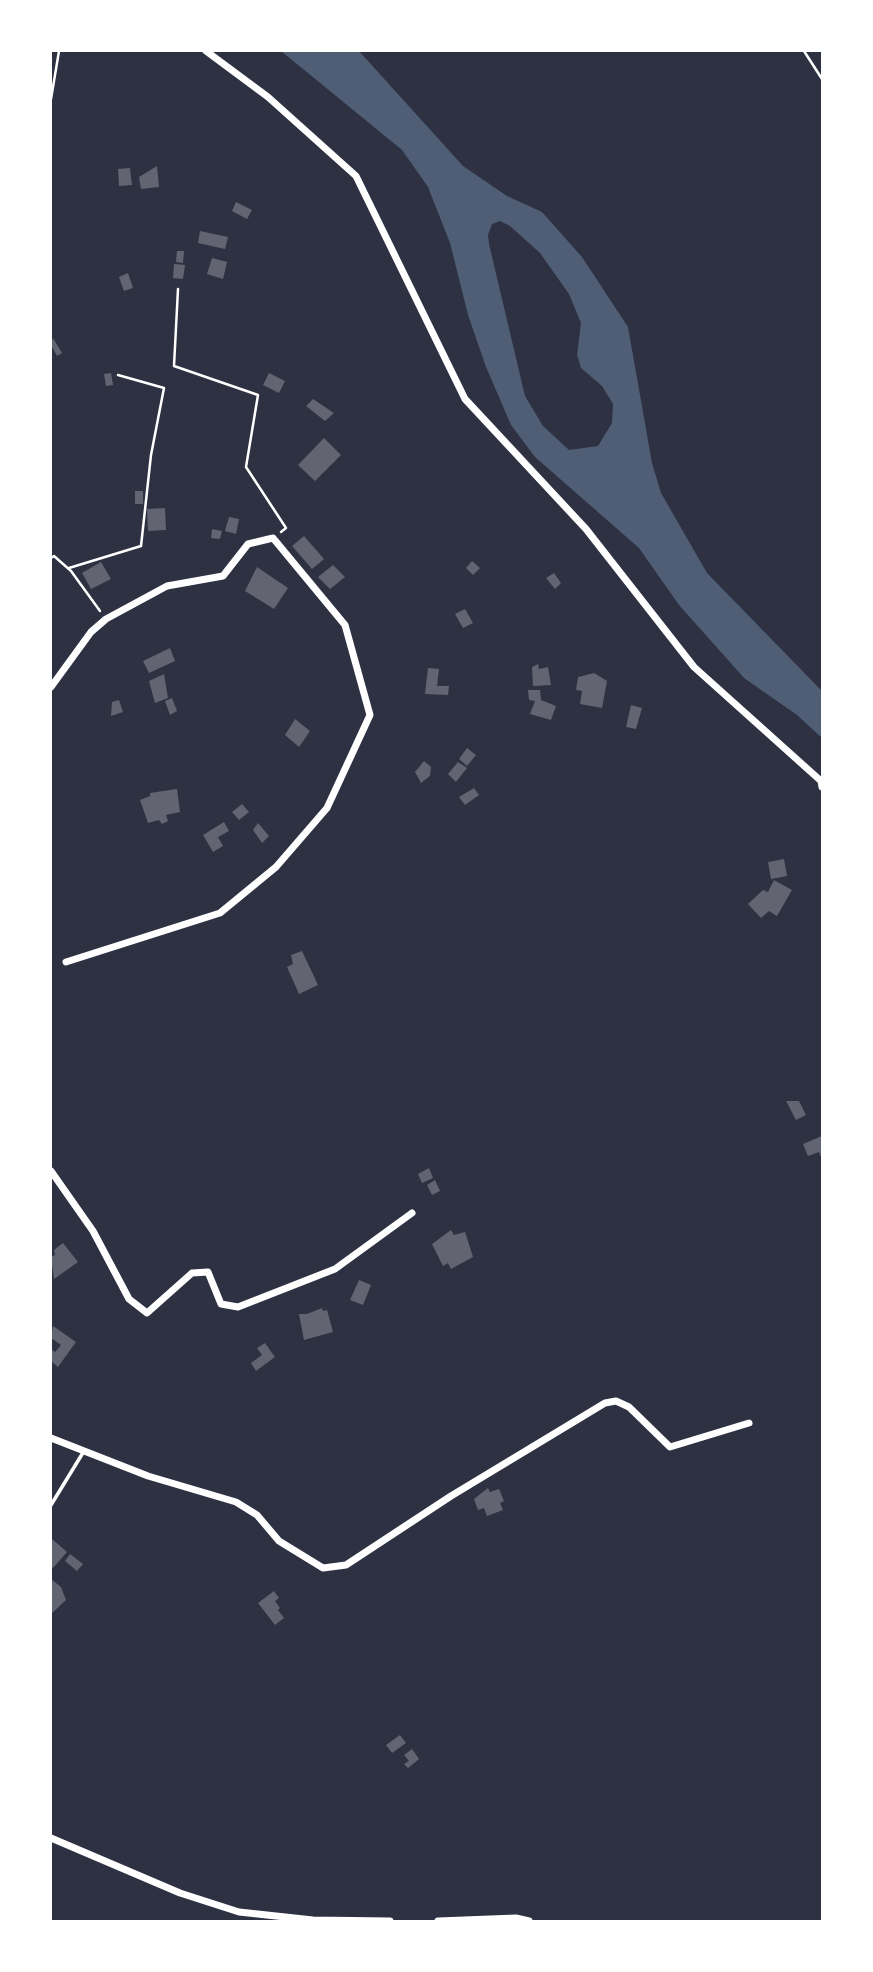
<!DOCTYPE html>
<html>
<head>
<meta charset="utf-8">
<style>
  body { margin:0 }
  #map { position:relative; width:873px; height:1972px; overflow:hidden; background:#2d3142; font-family:"PT Sans Narrow",sans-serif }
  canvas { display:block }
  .frame { position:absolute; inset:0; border:52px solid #fff; pointer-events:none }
</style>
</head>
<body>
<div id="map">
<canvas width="873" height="1972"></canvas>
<div class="frame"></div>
</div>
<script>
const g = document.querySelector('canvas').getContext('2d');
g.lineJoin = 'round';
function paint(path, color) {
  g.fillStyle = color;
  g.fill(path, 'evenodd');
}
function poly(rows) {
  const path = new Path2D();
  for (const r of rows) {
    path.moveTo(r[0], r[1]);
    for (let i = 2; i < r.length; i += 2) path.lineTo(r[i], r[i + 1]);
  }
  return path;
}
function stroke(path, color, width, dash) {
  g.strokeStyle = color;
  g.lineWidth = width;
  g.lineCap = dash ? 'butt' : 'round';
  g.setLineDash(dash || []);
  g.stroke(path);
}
const water = poly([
  [281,51,359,51,463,166,507,196,542,212,582,257,628,327,652,463,661,493,707,573,822,691,822,738,797,715,744,678,679,605,639,548,535,457,511,425,486,367,468,315,450,243,428,187,402,150],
  [500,221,510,226,540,253,569,294,581,323,577,355,581,368,602,386,613,404,612,423,598,446,569,450,543,426,525,396,489,244,488,235,492,224]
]);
const building = poly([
  [157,166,159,187,141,189,139,177],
  [130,168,132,185,119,186,118,169],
  [236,202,252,210,247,219,232,211],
  [200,231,228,237,225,249,198,243],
  [177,251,184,251,183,263,176,262],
  [212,258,227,262,223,279,207,274],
  [174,264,185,265,183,279,173,278],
  [128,273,133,288,124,291,119,277],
  [53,338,62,353,57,356,51,345],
  [111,373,113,385,106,386,104,374],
  [269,373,285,381,279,393,263,385],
  [313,399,334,413,325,421,306,406],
  [324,438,341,455,315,481,298,465],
  [135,491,143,491,143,504,135,504],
  [165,508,166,530,148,531,147,509],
  [229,517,239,519,236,534,225,531],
  [212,529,222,531,220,539,211,538],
  [304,536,324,559,312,569,292,546],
  [472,561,480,568,473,575,466,568],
  [101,562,111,579,91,589,82,573],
  [333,565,345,577,330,589,318,577],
  [257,567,288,588,274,609,245,591],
  [554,573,561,583,555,589,546,578],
  [465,609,473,623,463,628,455,614],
  [170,648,175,661,149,673,143,661],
  [538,664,539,669,548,667,551,685,533,686,532,667],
  [428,668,439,669,437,686,449,686,448,695,425,694],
  [594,673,607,681,602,708,580,704,582,691,576,690,578,677],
  [164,674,168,698,155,703,149,681],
  [528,690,540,690,541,700,556,706,551,720,530,714,535,701,529,700],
  [172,698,177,711,170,715,165,701],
  [119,700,123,712,111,716,112,702],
  [631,705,642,708,636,729,626,727],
  [295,719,310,731,299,747,285,735],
  [467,748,476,755,467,766,459,759],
  [424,761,431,767,430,776,421,783,415,772],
  [458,762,467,768,456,782,448,774],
  [474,788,479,795,465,805,459,797],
  [177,789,180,812,166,815,168,821,162,824,159,820,148,823,140,800,150,796,150,793],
  [242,804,249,812,239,820,232,812],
  [224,822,229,831,218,837,223,846,213,852,203,835],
  [258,823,269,836,262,843,253,830],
  [784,859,787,876,771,879,768,862],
  [774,880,792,890,777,916,769,911,761,918,748,904,763,890,768,892],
  [302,951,318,985,299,994,287,967,293,964,291,955],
  [786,1101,799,1101,806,1115,796,1120],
  [822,1136,822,1159,819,1152,808,1156,803,1144],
  [429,1168,433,1178,422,1183,418,1174],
  [435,1180,440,1191,432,1195,427,1185],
  [451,1230,454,1235,465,1232,473,1257,451,1269,448,1263,443,1266,432,1244],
  [63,1243,78,1262,54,1279,51,1257,55,1255,54,1250],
  [359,1280,371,1285,363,1305,350,1300],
  [322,1308,323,1311,327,1310,333,1332,304,1340,299,1314,307,1314],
  [53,1326,76,1342,58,1367,51,1361,51,1349,55,1352,61,1345,51,1338],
  [265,1343,275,1357,256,1371,251,1363,262,1355,257,1348],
  [488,1488,490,1492,499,1489,504,1501,500,1503,503,1510,487,1516,484,1508,478,1510,474,1499],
  [52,1539,67,1552,53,1568,51,1566],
  [70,1554,83,1564,77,1571,65,1561],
  [51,1579,61,1587,66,1600,51,1614],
  [274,1591,279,1598,275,1601,280,1608,278,1610,284,1618,275,1625,258,1603],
  [400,1735,406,1743,392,1753,386,1745],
  [412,1749,419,1759,408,1768,404,1764,409,1761,404,1755]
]);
const path = poly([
  [804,51,822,79],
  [51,99,59,51],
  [178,289,174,366,258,395,246,467,286,528,281,532],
  [51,558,54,556,71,571,100,611],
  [69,568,141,546,151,455,164,388,118,375]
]);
const service = poly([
  [51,1505,84,1451]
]);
const minor = poly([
  [206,51,268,97,356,176,465,399,586,529,694,667,821,781,822,787],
  [51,687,91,632,106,619,167,586,223,576,248,544,273,538,345,625,370,715,327,808,276,867,220,913,66,962],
  [51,1171,93,1231,129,1299,147,1313,192,1273,208,1272,221,1304,238,1307,335,1269,412,1213],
  [51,1438,148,1476,236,1502,257,1515,279,1541,323,1568,346,1565,451,1496,605,1403,616,1401,629,1407,670,1447,749,1423],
  [51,1838,180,1893,239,1912,313,1920,390,1921],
  [438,1921,516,1918,529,1921]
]);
paint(water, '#4f5d75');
paint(building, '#626471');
stroke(path, '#fff', 2.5);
stroke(service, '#fff', 3.5);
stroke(minor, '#fff', 7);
</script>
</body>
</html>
